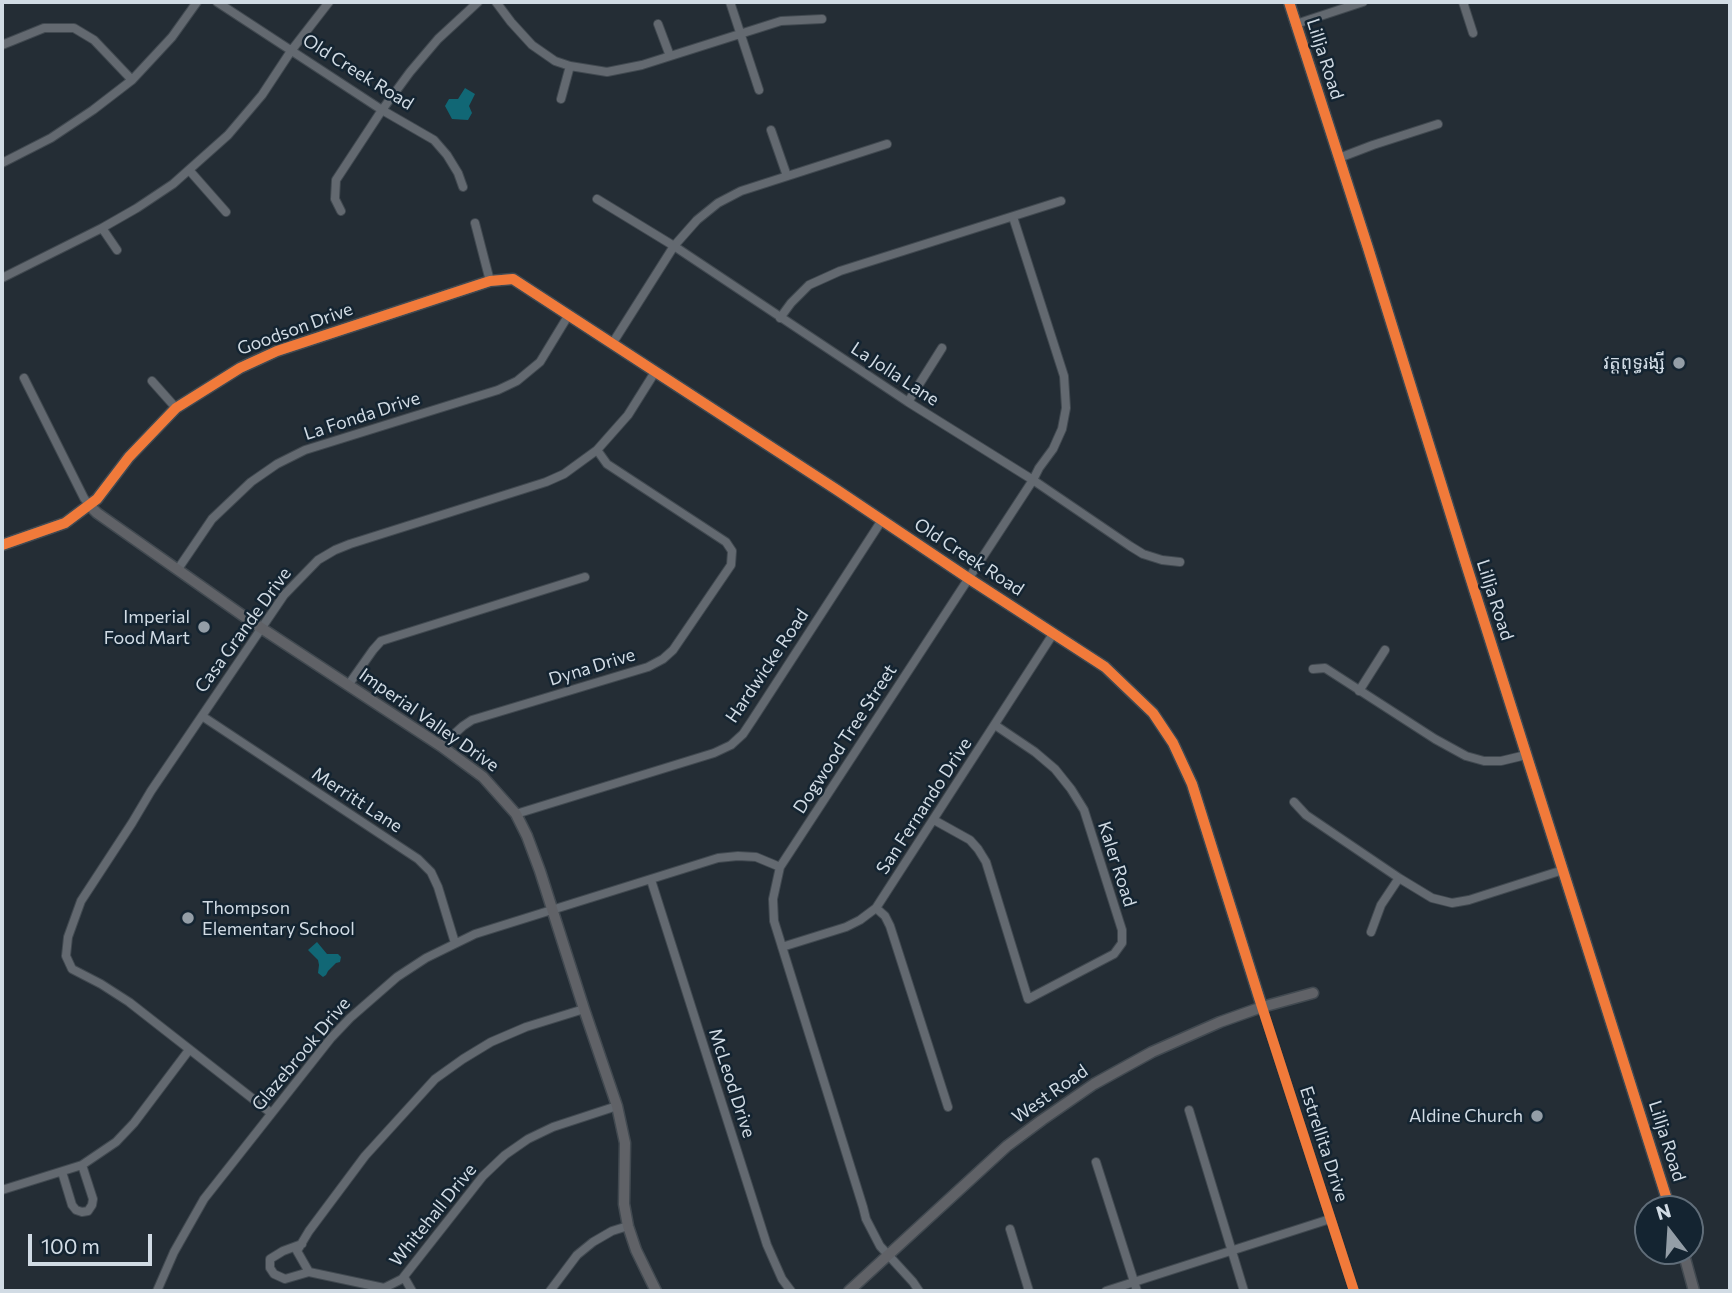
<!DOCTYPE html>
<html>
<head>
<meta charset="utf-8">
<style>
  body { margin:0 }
  #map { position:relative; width:1732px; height:1293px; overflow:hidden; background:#242d35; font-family:Commissioner,sans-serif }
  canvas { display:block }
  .frame { position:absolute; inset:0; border:4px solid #d1dbe4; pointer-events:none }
  .north { position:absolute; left:1634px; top:1195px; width:70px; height:70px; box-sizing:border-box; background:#142431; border:2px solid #606d79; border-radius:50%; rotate:343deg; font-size:19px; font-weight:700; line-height:28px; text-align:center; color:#d1dbe4 }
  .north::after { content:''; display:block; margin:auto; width:24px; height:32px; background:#949ea7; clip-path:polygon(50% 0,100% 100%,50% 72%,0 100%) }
  .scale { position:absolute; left:28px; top:1234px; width:124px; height:32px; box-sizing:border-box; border:4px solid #d1dbe4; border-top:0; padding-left:9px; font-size:21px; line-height:24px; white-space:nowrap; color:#d1dbe4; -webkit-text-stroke:5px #142431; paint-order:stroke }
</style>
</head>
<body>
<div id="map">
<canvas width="1732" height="1293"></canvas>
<div class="frame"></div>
<div class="north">N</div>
<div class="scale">100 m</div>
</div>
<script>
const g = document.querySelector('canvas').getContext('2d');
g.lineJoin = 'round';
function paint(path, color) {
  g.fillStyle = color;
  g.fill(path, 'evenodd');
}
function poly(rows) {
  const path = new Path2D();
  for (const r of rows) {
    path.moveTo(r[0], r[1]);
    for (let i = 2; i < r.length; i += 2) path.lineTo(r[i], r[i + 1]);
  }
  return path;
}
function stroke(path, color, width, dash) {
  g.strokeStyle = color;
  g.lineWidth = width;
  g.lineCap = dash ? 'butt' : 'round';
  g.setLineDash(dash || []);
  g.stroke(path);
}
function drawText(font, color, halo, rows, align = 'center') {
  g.font = font + ' Commissioner,"Noto Sans Khmer",sans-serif';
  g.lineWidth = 5;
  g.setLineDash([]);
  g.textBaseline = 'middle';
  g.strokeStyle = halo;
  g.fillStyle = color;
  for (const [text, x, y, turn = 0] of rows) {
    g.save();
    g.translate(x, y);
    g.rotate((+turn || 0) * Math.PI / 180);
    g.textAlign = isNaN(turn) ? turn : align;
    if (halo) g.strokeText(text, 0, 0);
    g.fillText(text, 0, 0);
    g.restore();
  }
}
const water = poly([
  [465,88,475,94,469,106,472,113,468,120,452,119,445,106,449,99,458,99],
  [317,942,327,954,338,954,341,957,340,962,336,963,328,971,326,975,323,977,318,973,319,965,318,960,308,950]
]);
const street = poly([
  [217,2,382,110,434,140,447,155,458,173,463,187],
  [496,2,511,22,532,45,555,61,570,66,607,72,642,65,781,21,822,19],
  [730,2,759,90],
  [1463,2,1473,33],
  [658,24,670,56],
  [1296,24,1363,2],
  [2,45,44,28,74,28,94,40,132,80],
  [561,99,570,66],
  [771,130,787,176],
  [1339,158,1373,145,1438,124],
  [2,163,51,138,93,110,132,80,172,37,197,2],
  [189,170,226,212],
  [597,199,674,246,908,402,1033,480,1130,546,1143,554,1162,560,1180,562],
  [341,211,335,199,336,180,382,110,410,72,438,39,478,2],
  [475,223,490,281],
  [102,228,117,250],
  [2,278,102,228,137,208,173,184,228,135,262,95,291,51,329,2],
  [780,318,791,303,809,285,840,271,1061,201],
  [612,344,674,246,697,220,718,203,741,191,887,144],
  [24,378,84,498,89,505],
  [152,381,176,408],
  [908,402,942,348],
  [178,569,212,519,251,482,277,464,305,450,498,390,517,381,540,362,568,316],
  [1313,669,1325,668,1435,739,1466,756,1484,761,1501,761,1526,755],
  [349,684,373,650,381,641,585,577],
  [1359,691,1385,650],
  [202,716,418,859,431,872,438,887,455,943],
  [441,746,463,726,472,720,648,667,663,659,673,650,731,565,732,551,726,542,607,464,597,450],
  [1294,802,1306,815,1399,878,1432,898,1452,903,1469,900,1563,870],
  [516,814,714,753,731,745,743,734,753,719,882,520],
  [934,820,970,840,978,849,986,862,1028,999,1114,954,1122,943,1122,930,1084,810,1071,789,1055,769,1035,752,995,725],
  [651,880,767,1245,782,1279,791,1291],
  [876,908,885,916,890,926,948,1107],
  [1371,932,1381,905,1399,878],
  [782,947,846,927,860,920,876,908,1053,634],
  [1262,1007,1354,1291],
  [584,1009,526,1027,491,1042,463,1059,435,1079,365,1156,309,1231,297,1251,309,1272,384,1288,402,1279,483,1176,505,1155,528,1139,553,1127,617,1106],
  [1189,1110,1244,1291],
  [271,1113,129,1002,101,984,72,969,66,956,68,937,81,901,132,823,151,791,284,595,318,560,335,550,350,544,546,482,564,474,597,450,628,415,655,372],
  [1096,1162,1137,1291],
  [62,1172,72,1205,76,1210,82,1212,88,1211,92,1205,93,1199,82,1165],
  [2,1190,82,1165,116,1142,134,1123,189,1050],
  [1010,1229,1029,1291],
  [302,1244,283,1251,270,1259,270,1268,274,1274,285,1279,309,1272],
  [404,1277,412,1291],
  [157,1291,174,1252,204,1199,331,1038,350,1018,397,977,426,958,475,934,718,858,738,856,756,857,780,867],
  [550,1291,577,1255,593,1242,612,1231,628,1226],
  [919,1291,913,1282,880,1246,866,1219,863,1207,774,921,773,899,780,867,1033,480,1039,468,1053,449,1062,429,1066,408,1064,376,1013,217],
  [1106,1291,1330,1219]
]);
const secondary = poly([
  [1289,2,1368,248,1466,564,1670,1209],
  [89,505,97,513,252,622,441,746,483,777,516,814,527,836,540,871,584,1009,617,1106,625,1143,624,1204,628,1226,636,1250,656,1291],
  [2,545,65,523,97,499,129,457,176,408,240,368,277,351,490,281,513,279,837,490,968,578,1105,667,1131,692,1153,713,1173,743,1192,784,1262,1007],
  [1683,1251,1694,1291],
  [849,1291,1007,1146,1042,1120,1094,1084,1152,1052,1220,1022,1262,1007,1313,993]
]);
const cycleway = poly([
  [1289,2,1368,248,1466,564,1670,1209],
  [2,545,65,523,97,499,129,457,176,408,240,368,277,351,490,281,513,279,837,490,968,578,1105,667,1153,713,1173,743,1192,784,1262,1007,1354,1291]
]);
const markers = [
  [1679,363,7,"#949ea7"],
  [204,627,7,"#949ea7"],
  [188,918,7,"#949ea7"],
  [1537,1116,7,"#949ea7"]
];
const streetNames = [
  ["Lillja Road",1325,59,72],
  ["Old Creek Road",358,72,32],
  ["Goodson Drive",295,329,-20],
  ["La Jolla Lane",895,374,33],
  ["La Fonda Drive",362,416,-18],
  ["Old Creek Road",969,557,33],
  ["Lillja Road",1495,600,72],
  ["Casa Grande Drive",243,630,-54],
  ["Hardwicke Road",767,666,-56],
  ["Dyna Drive",592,667,-17],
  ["Imperial Valley Drive",429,720,35],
  ["Dogwood Tree Street",845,739,-57],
  ["Merritt Lane",357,800,33],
  ["San Fernando Drive",924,806,-57],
  ["Kaler Road",1117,864,72],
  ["Glazebrook Drive",301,1054,-50],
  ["McLeod Drive",732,1083,72],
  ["West Road",1050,1094,-35],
  ["Lillja Road",1667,1141,72],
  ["Estrellita Drive",1324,1144,72],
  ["Whitehall Drive",433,1215,-51]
];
const poiNames = [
  ["វត្តពុទ្ធរង្សី",1665,363],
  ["Imperial",190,617],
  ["Food Mart",190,638],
  ["Thompson",202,908,"left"],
  ["Elementary School",202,929,"left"],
  ["Aldine Church",1523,1116]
];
paint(water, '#116775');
stroke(street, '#414950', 10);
stroke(secondary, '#414950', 13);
stroke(street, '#636970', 8);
stroke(secondary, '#606267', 10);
stroke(cycleway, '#f17a3a', 10);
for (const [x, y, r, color] of markers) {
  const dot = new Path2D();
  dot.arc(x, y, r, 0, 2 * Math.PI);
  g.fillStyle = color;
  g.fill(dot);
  stroke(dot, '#142431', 2.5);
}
drawText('18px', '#d1dbe4', '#142431', streetNames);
drawText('18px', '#d1dbe4', '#142431', poiNames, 'right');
</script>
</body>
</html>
